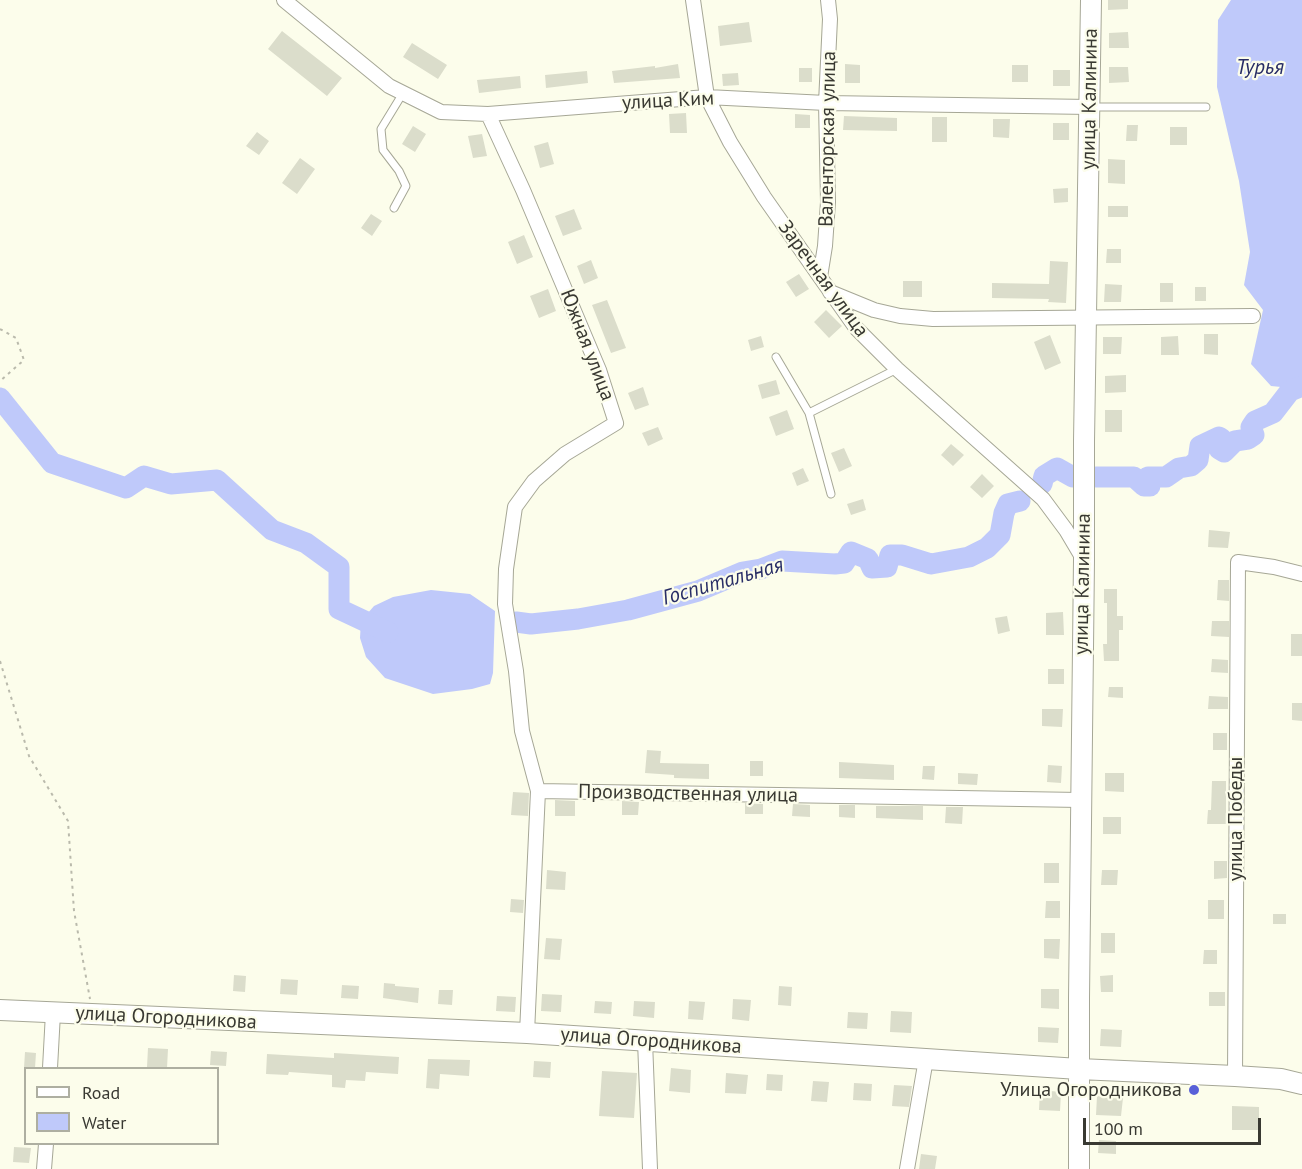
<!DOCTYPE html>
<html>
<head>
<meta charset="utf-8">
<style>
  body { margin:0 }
  #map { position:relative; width:1302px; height:1169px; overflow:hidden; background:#fcfdeb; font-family:"PT Sans",sans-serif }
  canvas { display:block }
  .legend { position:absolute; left:24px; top:1067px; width:195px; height:78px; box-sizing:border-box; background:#fcfdeb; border:2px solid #aeafa1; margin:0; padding:8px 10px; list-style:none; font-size:18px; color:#393932 }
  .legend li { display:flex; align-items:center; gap:12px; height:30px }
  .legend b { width:30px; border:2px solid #aeafa1 }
  .scale { position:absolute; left:1083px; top:1118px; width:178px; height:27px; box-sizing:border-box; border:3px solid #393932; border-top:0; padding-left:8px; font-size:18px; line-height:21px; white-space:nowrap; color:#393932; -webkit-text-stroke:4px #fcfdeb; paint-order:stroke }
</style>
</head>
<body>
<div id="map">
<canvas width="1302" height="1169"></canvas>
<ul class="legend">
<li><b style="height:8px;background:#fff"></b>Road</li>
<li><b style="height:16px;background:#bfc9fa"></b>Water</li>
</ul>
<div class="scale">100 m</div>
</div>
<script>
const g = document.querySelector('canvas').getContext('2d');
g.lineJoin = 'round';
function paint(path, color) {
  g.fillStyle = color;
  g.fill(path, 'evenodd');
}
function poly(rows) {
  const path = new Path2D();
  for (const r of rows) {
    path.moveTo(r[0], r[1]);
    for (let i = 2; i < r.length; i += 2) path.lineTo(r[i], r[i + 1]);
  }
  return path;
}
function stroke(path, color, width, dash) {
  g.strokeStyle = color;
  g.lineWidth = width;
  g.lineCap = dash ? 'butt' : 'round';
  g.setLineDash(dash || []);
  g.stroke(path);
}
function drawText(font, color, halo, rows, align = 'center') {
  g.font = font + ' "PT Sans",sans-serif';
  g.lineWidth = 4.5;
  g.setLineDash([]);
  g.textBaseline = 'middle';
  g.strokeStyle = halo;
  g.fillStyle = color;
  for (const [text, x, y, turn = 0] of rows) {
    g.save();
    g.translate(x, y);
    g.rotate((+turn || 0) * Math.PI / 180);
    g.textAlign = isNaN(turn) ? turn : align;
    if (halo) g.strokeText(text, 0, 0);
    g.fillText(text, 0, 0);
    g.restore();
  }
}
const water = poly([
  [1231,0,1302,0,1302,389,1271,386,1251,364,1263,310,1244,285,1250,252,1239,181,1217,87,1218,20],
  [431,590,470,594,495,611,493,673,490,684,472,689,433,694,385,678,366,657,360,638,361,621,374,606,393,597]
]);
const river = poly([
  [0,398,52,463,126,488,144,476,171,484,217,480,272,530,306,543,339,567,339,609,388,632],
  [1096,477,1134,477,1144,486,1150,486,1148,477,1166,477,1179,468,1191,466,1198,460,1200,446,1219,437,1222,439,1219,449,1224,452,1235,441,1248,439,1254,435,1251,427,1255,421,1273,413,1290,391,1302,386],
  [1042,484,1044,476,1057,468,1073,477],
  [516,622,531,624,578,619,628,610,698,591,743,572,761,569,782,561,835,564,844,563,851,552,868,559,872,568,887,567,890,555,902,555,931,564,969,557,987,548,1000,535,1004,513,1008,504,1020,501]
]);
const building = poly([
  [1108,0,1128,0,1128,9,1108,10],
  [749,22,752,42,720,46,718,26],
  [282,31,342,78,327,96,268,49],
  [1128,32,1129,48,1109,48,1109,33],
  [412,43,447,65,438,79,403,57],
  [678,64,680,78,614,83,612,71,655,66,655,68],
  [845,64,860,65,860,83,845,83],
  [1012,65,1028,65,1028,82,1012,82],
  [1109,67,1128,67,1129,82,1109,83],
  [799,68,812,68,812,82,799,82],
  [1053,70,1070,70,1070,86,1053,86],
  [587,71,588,83,546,88,545,75],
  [738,73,739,85,723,86,722,74],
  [520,76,521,88,479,93,477,80],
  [686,113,687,133,670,133,669,114],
  [795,114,810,115,810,128,795,128],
  [844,116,897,118,897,131,843,130],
  [932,117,947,117,947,142,932,142],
  [993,119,1010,119,1009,138,993,137],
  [1053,123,1069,123,1069,140,1053,140],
  [1127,125,1138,125,1137,141,1126,141],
  [413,126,426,134,415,152,402,144],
  [1170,127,1187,127,1187,145,1170,145],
  [257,132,269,141,259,155,246,146],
  [482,134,487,156,473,158,468,136],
  [548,142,554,164,540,168,534,146],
  [300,158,315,169,297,194,282,183],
  [1108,159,1125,160,1125,184,1108,183],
  [1068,188,1068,202,1054,203,1053,189],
  [1108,206,1128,206,1128,217,1108,217],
  [574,209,582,229,563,236,555,216],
  [371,214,382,221,372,236,361,228],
  [524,235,533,257,517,264,508,242],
  [1107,249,1121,249,1121,263,1106,263],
  [591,260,598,278,584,284,577,266],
  [1050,261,1068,262,1066,303,1048,302,1049,299,992,298,992,283,1049,284],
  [799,274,809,289,796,297,786,282],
  [903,281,922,281,922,297,903,297],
  [1160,283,1173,283,1173,302,1160,302],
  [1105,284,1122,285,1121,302,1104,302],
  [1195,287,1206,287,1206,301,1195,301],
  [548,289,556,311,539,318,530,296],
  [607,300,626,348,611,353,592,305],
  [826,310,842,326,829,338,814,322],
  [1204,334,1218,334,1218,355,1204,354],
  [1050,335,1061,363,1045,370,1034,342],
  [761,336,764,347,751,351,748,340],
  [1178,336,1179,355,1161,355,1161,337],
  [1103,337,1122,337,1121,354,1103,354],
  [1126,375,1126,392,1105,393,1105,376],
  [776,380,780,394,762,399,758,385],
  [643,387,649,405,635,410,628,393],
  [787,410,794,429,776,436,769,417],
  [1105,410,1122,410,1122,432,1105,432],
  [658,427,663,439,648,446,642,433],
  [951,444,964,455,953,466,941,455],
  [844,448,852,466,839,472,831,453],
  [803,468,809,481,797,486,792,473],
  [982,474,994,486,982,498,970,487],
  [863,499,866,510,851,515,847,504],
  [1209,530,1230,532,1228,548,1208,547],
  [1218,580,1229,580,1229,601,1217,600],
  [1104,589,1117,589,1117,616,1123,616,1123,630,1119,630,1119,661,1104,661,1103,644,1107,644,1107,603,1104,603],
  [1063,612,1064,635,1046,635,1046,613],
  [1007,616,1010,631,998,634,995,618],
  [1212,621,1229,621,1229,637,1211,636],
  [1291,634,1302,634,1302,656,1291,656],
  [1212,659,1228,660,1228,673,1211,672],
  [1048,669,1064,669,1064,684,1048,684],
  [1109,687,1123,687,1123,698,1108,697],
  [1209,696,1228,697,1228,709,1208,709],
  [1292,703,1302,703,1302,721,1292,720],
  [1042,709,1063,709,1062,727,1042,726],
  [1213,733,1227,733,1227,750,1213,750],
  [647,750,661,751,660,763,709,764,709,779,674,778,674,775,645,773],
  [750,761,763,761,763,776,750,776],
  [839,762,894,765,894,780,839,778],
  [1048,765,1062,766,1061,783,1047,782],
  [923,766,935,766,934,780,922,779],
  [958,773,978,774,977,785,958,784],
  [1105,773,1124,773,1124,792,1105,791],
  [1212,781,1226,781,1226,824,1207,824,1208,810,1211,810],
  [513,792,529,793,528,816,511,815],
  [555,800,575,801,575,816,555,816],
  [622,801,639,802,638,815,622,815],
  [745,803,763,804,763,814,745,814],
  [793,804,810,805,810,817,792,816],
  [839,805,855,805,855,818,839,817],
  [876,806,923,806,923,820,876,818],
  [946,807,963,807,962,824,945,823],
  [1103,817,1121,817,1121,834,1103,834],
  [1214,861,1227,861,1227,878,1214,879],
  [1044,863,1059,863,1059,883,1044,883],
  [547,870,566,872,565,890,546,889],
  [1102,870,1118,870,1117,885,1101,885],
  [511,899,524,900,523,913,510,912],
  [1208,900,1224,900,1224,919,1208,919],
  [1046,901,1060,901,1060,918,1045,918],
  [1273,914,1286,914,1286,924,1273,924],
  [1101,933,1115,933,1115,953,1101,953],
  [546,938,562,939,560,960,544,959],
  [1044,939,1060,939,1059,959,1044,958],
  [1204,950,1217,950,1217,964,1203,964],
  [234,975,246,976,245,992,233,991],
  [1113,975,1113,992,1101,992,1100,976],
  [281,979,298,980,297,995,280,994],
  [384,983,395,984,395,986,419,988,418,1003,383,998],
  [342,985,359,986,358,999,341,998],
  [779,986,792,987,791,1006,778,1005],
  [1041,989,1059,989,1059,1009,1041,1008],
  [439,990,453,990,452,1005,438,1004],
  [1209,992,1225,992,1225,1006,1209,1006],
  [542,994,562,995,561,1012,541,1011],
  [497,996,516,997,515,1012,496,1011],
  [733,999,751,1000,749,1021,732,1019],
  [595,1001,612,1002,611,1014,594,1013],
  [634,1001,655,1002,654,1018,633,1016],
  [689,1001,705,1002,703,1020,688,1019],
  [891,1011,912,1012,911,1033,890,1032],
  [848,1012,868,1013,867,1029,847,1028],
  [1038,1027,1059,1028,1058,1043,1038,1042],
  [1101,1029,1122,1030,1121,1047,1100,1046],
  [148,1048,168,1049,167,1068,147,1067],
  [211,1051,227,1052,226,1066,210,1065],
  [25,1052,36,1053,35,1068,24,1068],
  [334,1053,399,1057,398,1074,366,1072,365,1081,346,1080,345,1088,332,1087,332,1075,289,1072,288,1075,266,1074,267,1054,334,1058],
  [428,1059,470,1060,469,1076,440,1074,439,1089,426,1088],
  [534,1061,551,1062,550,1078,533,1077],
  [671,1068,691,1070,690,1093,669,1091],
  [602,1071,637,1073,634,1118,599,1116],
  [726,1073,748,1075,746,1094,725,1093],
  [767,1074,783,1075,782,1091,766,1090],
  [813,1081,829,1082,827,1102,811,1101],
  [854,1083,872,1084,871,1101,853,1100],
  [894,1085,912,1086,909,1107,892,1106],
  [1040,1090,1061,1092,1060,1111,1039,1110],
  [1097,1096,1123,1098,1121,1116,1096,1115],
  [1232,1106,1259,1107,1259,1130,1232,1130],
  [1099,1140,1116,1141,1116,1154,1098,1153],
  [14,1147,31,1148,29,1163,13,1162],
  [921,1154,937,1156,935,1169,919,1169]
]);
const path = poly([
  [0,329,16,338,24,360,0,381],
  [0,661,29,756,68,821,74,911,90,999]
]);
const lane = poly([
  [1090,107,1206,107],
  [394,208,406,186,399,171,383,150,381,129,403,93],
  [776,357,809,413,831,494],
  [809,413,897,369]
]);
const street = poly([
  [284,0,389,86,441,112,488,114,707,97,826,103,1090,107],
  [693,0,707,97,730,142,764,197,820,277,856,328,897,369,1043,499,1066,530,1082,557],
  [488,114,523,190,599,370,616,423,565,454,534,481,515,507,506,569,505,604,516,671,522,731,538,791],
  [820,277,825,246,828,202,826,103,830,19,828,0],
  [830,292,874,310,900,316,933,319,1253,316],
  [527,1033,538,791,1080,800],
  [645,1041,650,1169],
  [50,1068,53,1013],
  [1235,1076,1238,562,1274,567,1302,574],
  [44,1169,46,1144],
  [907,1169,926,1059]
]);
const secondary = poly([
  [0,1010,527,1033,1079,1069,1235,1076,1281,1079,1302,1084],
  [1079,1169,1079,998,1084,560,1084,441,1091,0]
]);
const markers = [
  [1194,1090,6,"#5860d8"]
];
const streetNames = [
  ["улица Калинина",1090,99,-89],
  ["улица Ким",668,101,-3],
  ["Валенторская улица",828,139,-89],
  ["Заречная улица",823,279,54],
  ["Южная улица",587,345,69],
  ["улица Калинина",1083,584,-89],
  ["Производственная улица",688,794,1],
  ["улица Победы",1236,819,-90],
  ["улица Огородникова",166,1018,3],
  ["улица Огородникова",651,1041,4]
];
const poiNames = [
  ["Улица Огородникова",1182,1090]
];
const waterNames = [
  ["Турья",1260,68],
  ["Госпитальная",723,582,-16]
];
paint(water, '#bfc9fa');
stroke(river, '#bfc9fa', 21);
paint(building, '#dbddcb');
stroke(lane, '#a6a796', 9);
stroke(street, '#a6a796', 16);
stroke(secondary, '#a6a796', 22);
stroke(path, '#babaac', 2, [3, 4.5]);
stroke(lane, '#fff', 7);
stroke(street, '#fff', 14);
stroke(secondary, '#fff', 20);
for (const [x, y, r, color] of markers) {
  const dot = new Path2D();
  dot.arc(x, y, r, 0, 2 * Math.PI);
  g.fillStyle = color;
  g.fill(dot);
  stroke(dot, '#fcfdeb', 2);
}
drawText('20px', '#393932', '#fcfdeb', streetNames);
drawText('20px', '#393932', '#fcfdeb', poiNames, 'right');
drawText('italic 21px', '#282d66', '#fcfdeb', waterNames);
</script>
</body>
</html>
